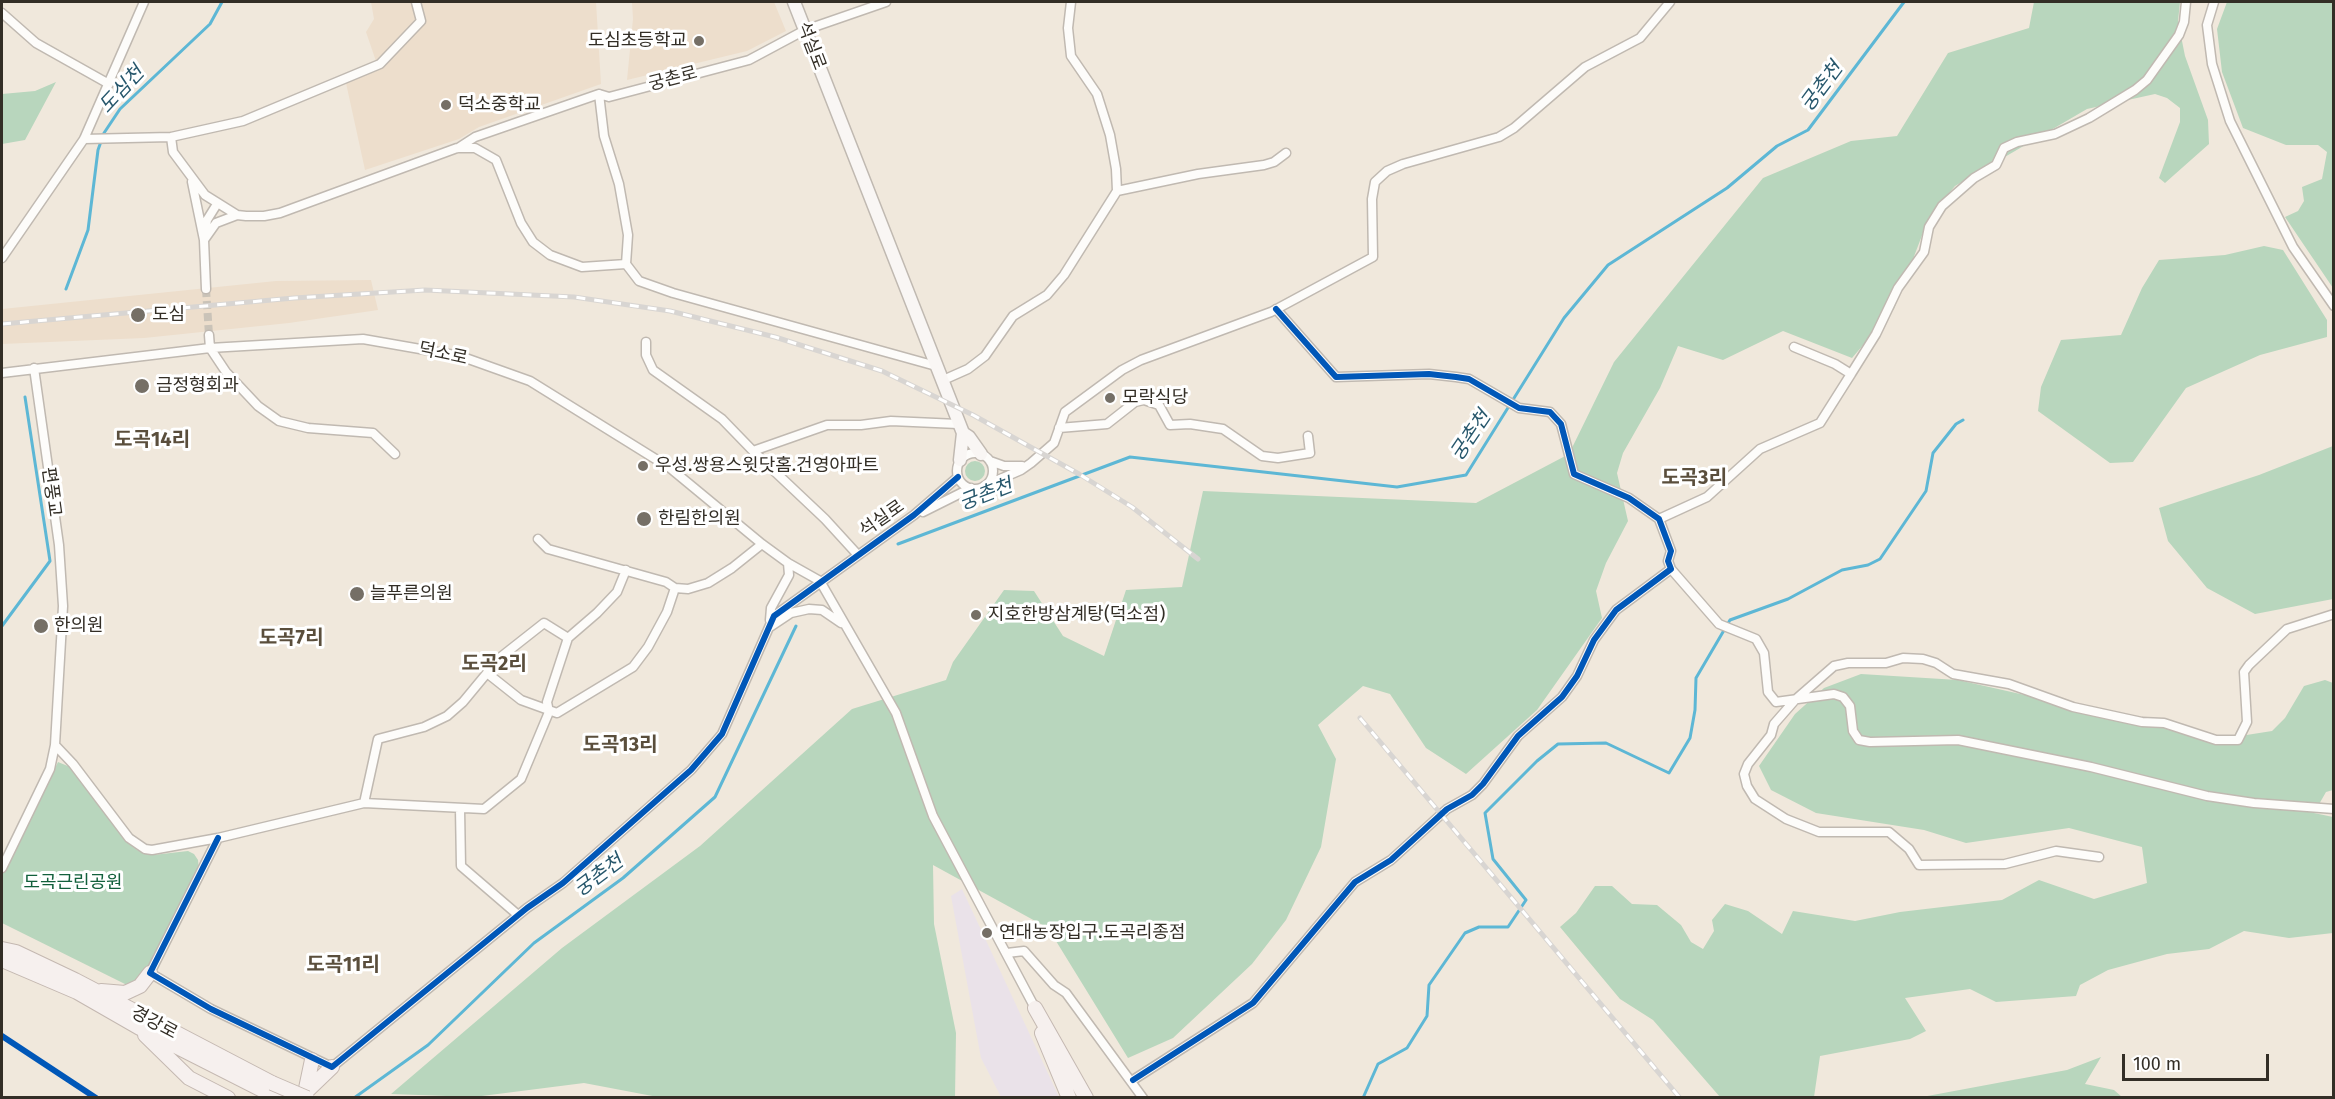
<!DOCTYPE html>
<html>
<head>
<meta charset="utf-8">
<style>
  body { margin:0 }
  #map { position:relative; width:2335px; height:1099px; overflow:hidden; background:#f0e8dc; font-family:"Fira Sans",sans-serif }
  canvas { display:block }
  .frame { position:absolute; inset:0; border:3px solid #332e26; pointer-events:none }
  .scale { position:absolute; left:2122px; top:1054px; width:147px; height:27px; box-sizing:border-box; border:3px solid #332e26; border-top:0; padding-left:8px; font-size:18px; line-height:21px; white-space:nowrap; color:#332e26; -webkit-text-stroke:4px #fff; paint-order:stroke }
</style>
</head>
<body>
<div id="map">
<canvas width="2335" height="1099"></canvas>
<div class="frame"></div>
<div class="scale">100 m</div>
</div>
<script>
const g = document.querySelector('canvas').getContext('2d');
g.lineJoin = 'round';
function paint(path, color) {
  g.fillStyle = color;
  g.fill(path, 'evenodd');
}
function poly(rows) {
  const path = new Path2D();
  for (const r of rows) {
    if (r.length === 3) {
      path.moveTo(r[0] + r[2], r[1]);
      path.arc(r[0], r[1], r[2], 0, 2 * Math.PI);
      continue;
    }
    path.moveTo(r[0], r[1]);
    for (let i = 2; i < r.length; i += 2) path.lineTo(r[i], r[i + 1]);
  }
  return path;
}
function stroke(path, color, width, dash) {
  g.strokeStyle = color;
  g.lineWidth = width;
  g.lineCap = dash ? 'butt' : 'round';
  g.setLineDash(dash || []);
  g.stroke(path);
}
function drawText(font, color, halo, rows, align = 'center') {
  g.font = font + ' "Fira Sans","Noto Sans KR",sans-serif';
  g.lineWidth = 6;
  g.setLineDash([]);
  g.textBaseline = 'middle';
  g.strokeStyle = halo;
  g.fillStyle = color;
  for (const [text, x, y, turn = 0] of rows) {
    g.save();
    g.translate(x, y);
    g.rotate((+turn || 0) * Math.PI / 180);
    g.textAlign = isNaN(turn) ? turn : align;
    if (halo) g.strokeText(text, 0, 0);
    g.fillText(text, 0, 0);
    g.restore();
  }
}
const built = poly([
  [371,2,596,2,601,84,479,127,459,139,365,170,346,83,379,70,366,32,374,19],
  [632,2,774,2,786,31,747,51,627,80,633,19],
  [371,280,378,310,289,323,144,338,2,344,2,309,276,281]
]);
const industrial = poly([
  [962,889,1059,1097,1001,1097,981,1058,951,896]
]);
const green = poly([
  [2034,2,2180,2,2178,21,2185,56,2208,120,2209,144,2165,183,2159,178,2180,122,2180,108,2167,98,2155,94,2087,109,1955,186,1929,217,1894,309,1852,358,1783,331,1723,360,1678,346,1660,388,1623,453,1617,473,1628,521,1606,563,1596,591,1602,618,1537,710,1466,774,1426,748,1390,694,1363,686,1318,725,1336,759,1321,847,1286,920,1252,964,1173,1038,1128,1058,1048,928,933,865,934,924,956,1033,955,1097,663,1098,584,1083,474,1097,391,1094,562,948,700,846,852,709,946,680,953,662,1004,590,1034,591,1063,636,1104,656,1126,590,1182,587,1203,491,1476,503,1569,454,1614,362,1763,178,1851,141,1897,136,1948,53,2029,28],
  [2227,2,2333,2,2333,288,2285,217,2298,211,2304,201,2302,187,2322,179,2327,152,2318,145,2286,145,2243,128,2222,72,2217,29],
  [56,82,25,140,2,144,2,94,35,91],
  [2264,246,2283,250,2327,320,2327,337,2260,355,2186,388,2133,462,2110,463,2038,411,2041,387,2061,340,2121,335,2142,288,2159,260,2225,255],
  [2333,446,2333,599,2255,614,2207,588,2168,541,2159,508,2259,475],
  [975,471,10],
  [1861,674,1958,680,2221,739,2272,731,2285,718,2304,686,2325,680,2333,683,2333,790,2326,792,2314,813,2333,817,2333,933,2289,938,2244,931,2209,949,2167,954,2108,970,2080,985,2076,996,1996,1002,1970,989,1905,998,1926,1031,1910,1039,1820,1056,1814,1097,1720,1097,1653,1020,1620,999,1560,927,1576,913,1595,886,1612,886,1632,904,1657,905,1681,925,1691,942,1703,949,1714,931,1712,920,1725,904,1748,911,1782,934,1793,911,1855,921,1900,912,2002,900,2039,880,2094,899,2147,883,2142,847,2069,828,1966,843,1924,830,1816,813,1771,790,1759,766,1795,714,1824,688],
  [58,762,75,769,127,842,137,850,153,855,188,851,194,854,198,860,199,870,143,980,133,988,2,923,2,875],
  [2101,1057,2085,1084,2114,1090,2122,1097,1922,1097,2067,1070]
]);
const stream = poly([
  [66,289,88,230,98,150,104,133,120,109,210,24,222,2],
  [898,544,1130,457,1397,487,1466,475,1564,318,1608,265,1727,188,1777,146,1808,130,1904,2],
  [2,626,50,561,25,397],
  [354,1098,428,1045,534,943,623,878,715,797,796,626],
  [1363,1098,1378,1064,1407,1048,1427,1016,1429,985,1465,933,1479,927,1508,927,1526,900,1493,859,1485,813,1537,761,1558,744,1606,743,1669,773,1690,738,1695,710,1696,678,1730,620,1788,599,1842,570,1868,565,1880,559,1926,491,1933,453,1956,424,1963,420]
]);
const streetTunnel = poly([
  [206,289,209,335]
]);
const street = poly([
  [2214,2,2207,25,2212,64,2230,121,2293,247,2334,306],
  [2,13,36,43,109,84],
  [599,94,604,136,619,184,628,235,626,264,639,281,673,293,936,366],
  [171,137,173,152,205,195,237,215,246,216,264,216,280,213,457,148,475,148,496,160,521,223,533,242,550,255,582,267,626,264],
  [84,139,171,137,243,121,380,64,421,21,416,2],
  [458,148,475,137,599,94,609,97,749,60,805,30,886,2],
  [192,182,204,240],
  [1117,191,1198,174,1264,165,1274,162,1286,153],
  [204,237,207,220,217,204],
  [2,258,84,139,144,2],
  [206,289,204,240,216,223,237,215],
  [209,335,210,348,226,372,258,406,279,421,308,428,373,433,395,454],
  [646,342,646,355,653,370,722,419,753,451,827,425,861,425,891,421,958,424],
  [34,368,59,545,63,606,55,745,73,764,129,838,145,849,152,850,218,838,364,803,484,809,521,779,549,712,547,702,568,638,597,613,617,592,626,570],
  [2,373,210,348,363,339,460,356,530,381,670,468,762,544,788,563,820,581],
  [1851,374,1876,334,1898,288,1924,252,1929,227,1942,206,1974,178,1996,165,2004,148,2017,142,2055,134,2089,118,2135,90,2147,80,2179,35,2184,22,2186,2],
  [941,381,968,369,985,356,1013,316,1047,295,1064,275,1117,191,1116,169,1110,135,1097,94,1071,56,1068,28,1071,2],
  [1059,428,1107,424,1135,402,1144,400,1159,405,1170,425,1190,424,1223,429,1262,456,1278,458,1310,453,1308,436],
  [753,451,825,519,857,554],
  [975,471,18],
  [990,461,1004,466,1022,466],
  [984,486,1021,470,1031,463,1054,443,1065,412,1122,370,1141,360,1271,312,1373,257,1372,199,1375,182,1387,171,1403,164,1499,137,1514,128,1585,67,1640,38,1670,2],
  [923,512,971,488],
  [1659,519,1707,497,1760,449,1820,423,1851,374,1835,364,1794,347],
  [538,539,548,549,666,582,675,588],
  [1671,569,1719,624,1756,639,1764,653,1768,692,1776,702,1834,694,1843,697,1850,706,1853,731,1859,740,1870,742,1958,740,2091,767,2207,796,2254,803,2334,809],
  [820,581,896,713,933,816,1035,1008],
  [770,620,771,608,789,575,788,563],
  [770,627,791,613,809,609,822,610,841,623],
  [568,638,544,623,497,660,487,673,521,700,557,713,633,667,648,647,667,612,675,588,688,589,708,583,732,568,762,544],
  [364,803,378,739,424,727,447,716,463,702,487,673],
  [460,809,461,866,518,915],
  [218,838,150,973,211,1009,332,1067,527,908,563,883,691,770,722,734,774,616,914,515,958,477],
  [2099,857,2056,851,2005,864,1919,865,1909,849,1889,832,1819,832,1786,819,1755,799,1747,786,1744,774,1748,764,1771,735,1774,724,1795,700,1834,666,1848,663,1886,663,1903,658,1923,659,1936,663,1953,674,2009,684,2073,707,2142,722,2164,723,2216,740,2238,740,2247,722,2244,672,2249,665,2287,629,2334,614],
  [2,868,50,769,55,745],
  [1007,953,1024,951,1054,985,1066,993,1143,1098],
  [1133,1080,1253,1003,1355,882,1391,860,1447,809,1472,795,1483,784,1518,736,1562,697,1577,676,1594,640,1616,610,1671,569,1668,561,1671,551,1659,519,1629,498,1574,474,1561,424,1550,412,1519,408,1469,379,1456,377,1429,374,1336,377,1276,309]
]);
const secondary = poly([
  [794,2,963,433,960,460],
  [963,433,969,437,981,454]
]);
const primary = poly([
  [2,949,16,952,75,980,272,1083],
  [2,960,77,992,138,1027,278,1098],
  [101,991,125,993,140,986,150,973],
  [1035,1008,1086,1098],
  [1042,1033,1069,1098],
  [145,1035,189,1078,228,1098],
  [307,1091,332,1067],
  [304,1098,312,1060]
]);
const rail = poly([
  [2,324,294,298,425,290,574,297,670,311,775,337,882,371,973,415,1079,474,1132,507,1198,559],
  [1360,718,1680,1098]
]);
const primaryBridge = poly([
  [272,1083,307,1098]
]);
const cycleway = poly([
  [218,838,150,973,211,1009,332,1067,527,908,563,883,691,770,722,734,774,616,914,515,958,477],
  [2,1036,96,1098],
  [1133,1080,1253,1003,1355,882,1391,860,1447,809,1472,795,1483,784,1518,736,1562,697,1577,676,1594,640,1616,610,1671,569,1668,561,1671,551,1659,519,1629,498,1574,474,1561,424,1550,412,1519,408,1469,379,1456,377,1429,374,1336,377,1276,309]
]);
const markers = [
  [699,41,6,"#756f66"],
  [446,105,6,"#756f66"],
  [138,315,8,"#756f66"],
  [142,386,8,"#756f66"],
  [1110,398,6,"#756f66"],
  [643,466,6,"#756f66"],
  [644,519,8,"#756f66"],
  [357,594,8,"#756f66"],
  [976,615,6,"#756f66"],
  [41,626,8,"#756f66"],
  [987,933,6,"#756f66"]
];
const poiNames = [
  ["도심초등학교",687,41,"right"],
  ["덕소중학교",458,105],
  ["도심",152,315],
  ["금정형회과",156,386],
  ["모락식당",1122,398],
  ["우성.쌍용스윗닷홈.건영아파트",655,466],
  ["한림한의원",658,519],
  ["늘푸른의원",370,594],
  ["지호한방삼계탕(덕소점)",988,615],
  ["한의원",54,626],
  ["연대농장입구.도곡리종점",999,933]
];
const streetNames = [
  ["석실로",811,46,69],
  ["궁촌로",673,79,-15],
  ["덕소로",443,354,12],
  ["편풍교",51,492,82],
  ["석실로",882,519,-35],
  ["경강로",154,1023,28]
];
const parkNames = [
  ["도곡근린공원",73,883]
];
const waterNames = [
  ["궁촌천",1822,87,-53],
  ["도심천",122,90,-47],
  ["궁촌천",1471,436,-56],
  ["궁촌천",986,495,-21],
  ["궁촌천",599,876,-37]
];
const neighbourhoodNames = [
  ["도곡14리",152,440],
  ["도곡3리",1694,478],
  ["도곡7리",291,638],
  ["도곡2리",494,664],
  ["도곡13리",620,745],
  ["도곡11리",343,965]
];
paint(built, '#eddecc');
paint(industrial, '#eae2e9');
paint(green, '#b8d6bd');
stroke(stream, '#5db7d5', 3);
stroke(streetTunnel, '#cac3b8', 8, [8, 4]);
stroke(street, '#c0b9b1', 11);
stroke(secondary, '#c0b9b1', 15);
stroke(primary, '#c4b8b1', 16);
stroke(street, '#fdfcfa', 8);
stroke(secondary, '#f9f6f4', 12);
stroke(primary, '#f6f0ee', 14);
stroke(rail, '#d8d5d2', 5);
stroke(rail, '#fff', 3, [9]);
stroke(primaryBridge, '#c4b8b1', 16, []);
stroke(primaryBridge, '#f6f0ee', 14);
stroke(cycleway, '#0057b8', 6);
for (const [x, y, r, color] of markers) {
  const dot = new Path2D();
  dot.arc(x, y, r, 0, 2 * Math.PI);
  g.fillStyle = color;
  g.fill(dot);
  stroke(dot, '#fff', 2);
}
drawText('18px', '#332e26', '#fff', poiNames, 'left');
drawText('18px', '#332e26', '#fff', streetNames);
drawText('18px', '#12603c', '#fff', parkNames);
drawText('italic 20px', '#27576c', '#fff', waterNames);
drawText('bold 20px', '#5a4e3c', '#fff', neighbourhoodNames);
</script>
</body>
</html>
